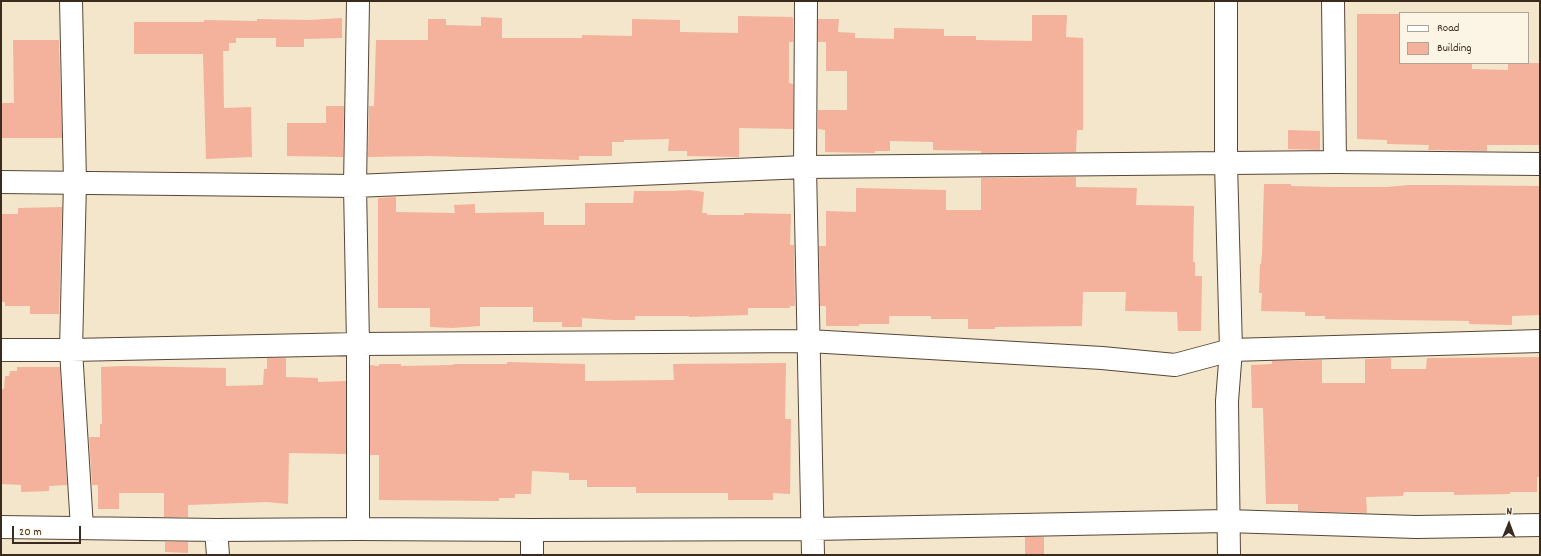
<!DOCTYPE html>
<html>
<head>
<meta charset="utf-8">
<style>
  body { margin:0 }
  #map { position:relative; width:1541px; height:556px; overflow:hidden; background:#f3e6ca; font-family:Dekko,sans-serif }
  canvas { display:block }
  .frame { position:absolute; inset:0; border:2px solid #3b2a1e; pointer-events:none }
  .legend { position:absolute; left:1399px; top:12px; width:130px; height:52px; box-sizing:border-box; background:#fcf5e5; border:1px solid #afa495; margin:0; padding:5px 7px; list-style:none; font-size:12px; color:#3b2a1e }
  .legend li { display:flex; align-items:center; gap:8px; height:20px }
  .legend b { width:20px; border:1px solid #afa495 }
  .north { position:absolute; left:1489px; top:504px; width:40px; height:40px; -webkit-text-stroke:3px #fcf5e5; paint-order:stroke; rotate:1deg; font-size:11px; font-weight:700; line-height:16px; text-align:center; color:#3b2a1e }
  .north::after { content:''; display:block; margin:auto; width:14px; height:18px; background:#3b2a1e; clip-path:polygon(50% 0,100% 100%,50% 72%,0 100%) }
  .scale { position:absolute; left:12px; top:526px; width:69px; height:18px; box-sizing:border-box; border:2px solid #3b2a1e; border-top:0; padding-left:5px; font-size:12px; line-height:14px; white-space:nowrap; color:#3b2a1e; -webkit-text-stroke:3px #fcf5e5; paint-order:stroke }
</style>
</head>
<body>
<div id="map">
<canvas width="1541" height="556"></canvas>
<div class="frame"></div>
<ul class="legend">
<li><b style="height:5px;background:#fff"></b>Road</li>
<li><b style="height:11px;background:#f4b19b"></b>Building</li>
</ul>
<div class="north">N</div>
<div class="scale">20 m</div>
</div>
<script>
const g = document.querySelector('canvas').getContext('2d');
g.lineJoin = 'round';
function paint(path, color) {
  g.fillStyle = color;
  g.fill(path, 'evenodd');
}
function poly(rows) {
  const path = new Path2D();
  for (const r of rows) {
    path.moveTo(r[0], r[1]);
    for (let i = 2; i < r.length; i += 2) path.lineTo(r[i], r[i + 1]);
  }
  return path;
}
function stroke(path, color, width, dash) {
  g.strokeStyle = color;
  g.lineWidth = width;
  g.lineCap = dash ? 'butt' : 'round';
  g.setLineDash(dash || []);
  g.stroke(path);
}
const building = poly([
  [1357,14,1400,14,1400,63,1472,63,1472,69,1508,70,1508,63,1540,63,1540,145,1487,145,1487,151,1428,150,1429,145,1387,144,1387,140,1357,139],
  [1032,15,1067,15,1066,37,1083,38,1083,130,1077,130,1076,152,981,153,981,151,933,150,933,142,890,141,890,151,875,151,875,153,825,152,825,130,818,129,818,110,847,110,847,71,826,71,826,42,818,42,818,19,839,19,838,32,855,33,855,38,894,39,894,28,944,29,944,36,976,36,976,40,1032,41],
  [738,16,792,17,793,18,793,42,789,42,789,83,793,84,793,129,739,128,739,157,687,156,687,151,668,151,669,139,624,140,624,142,612,142,612,156,579,156,579,160,428,156,368,157,369,106,374,106,376,40,428,40,428,19,446,19,446,25,481,26,481,17,502,18,502,38,582,38,582,35,632,36,632,19,680,20,680,32,738,33],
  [342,18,342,38,304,39,304,47,276,47,276,38,236,38,236,43,229,43,229,51,223,51,224,108,251,107,252,157,206,159,203,54,134,54,134,22,204,22,204,20,257,21,257,19,309,20],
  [13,40,59,40,62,138,1,138,1,103,14,103],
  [326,106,344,106,343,157,287,156,287,123,326,123],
  [1288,130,1320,131,1320,150,1288,149],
  [1076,177,1076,187,1137,188,1136,205,1194,206,1193,262,1195,262,1195,276,1202,276,1201,331,1178,331,1177,312,1125,311,1126,292,1083,292,1082,326,995,327,995,329,968,329,968,319,931,319,931,316,889,316,889,324,859,324,859,326,826,326,826,306,820,306,819,246,826,246,826,211,856,212,856,188,946,190,946,210,981,210,981,178],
  [1264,184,1291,184,1291,186,1330,187,1387,187,1408,185,1443,185,1540,186,1540,315,1512,316,1512,325,1469,324,1469,321,1325,319,1325,316,1305,316,1305,312,1261,311,1262,293,1259,293,1260,264,1261,264,1262,254],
  [690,190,704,192,702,213,707,213,707,215,744,215,744,213,791,214,790,245,794,245,795,306,790,306,790,308,748,308,748,315,689,317,689,316,635,316,635,320,613,320,582,318,582,327,562,327,562,322,533,322,533,307,480,307,480,326,452,328,430,327,430,308,378,308,378,198,396,197,396,212,455,213,454,205,475,204,475,213,544,212,544,225,585,225,585,203,633,203,634,191,672,191],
  [62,207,59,314,30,314,30,306,5,306,5,302,1,302,1,214,18,214,18,208],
  [1540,357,1540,477,1537,477,1537,492,1510,492,1510,494,1454,495,1454,492,1404,492,1403,496,1366,497,1367,513,1298,511,1298,504,1266,504,1263,408,1252,408,1251,365,1272,364,1272,361,1322,360,1322,383,1365,383,1365,359,1391,358,1391,369,1426,369,1427,358],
  [267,358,286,358,286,377,318,378,318,382,346,381,346,454,289,453,288,504,267,502,188,505,188,517,164,517,164,493,119,493,119,509,98,509,98,485,92,485,89,437,100,437,100,424,102,424,101,367,124,366,226,368,226,386,263,385,264,369,267,369],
  [507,362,585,364,585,381,674,380,673,364,786,363,785,419,791,419,790,494,773,493,773,500,728,500,728,493,636,493,636,487,587,487,587,480,569,480,569,473,532,471,531,494,515,494,515,498,499,498,499,501,379,500,379,455,370,455,370,365,379,366,379,364,401,364,401,366,453,365,453,364,507,364],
  [17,367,60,367,67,485,49,486,49,491,21,492,21,485,1,484,1,389,4,389,5,376,9,376,10,371,17,371],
  [1025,537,1044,537,1044,554,1025,554],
  [165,542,188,542,188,553,165,552]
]);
const minor = poly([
  [71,1,75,182,71,350,82,528],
  [358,1,355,186,358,344,358,529],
  [806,1,805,167,813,555],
  [1226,1,1226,163,1231,350,1227,401,1229,555],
  [1333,1,1335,162],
  [1,182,355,186,805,167,1335,162,1540,164],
  [1,350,71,350,358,344,809,341,1102,358,1175,365,1231,350,1540,341],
  [1,527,216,530,358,529,532,530,813,529,1227,521,1416,527,1540,525],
  [216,530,218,555],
  [532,530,532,555]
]);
paint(building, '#f4b19b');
stroke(minor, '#574638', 24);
stroke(minor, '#fff', 22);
</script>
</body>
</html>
